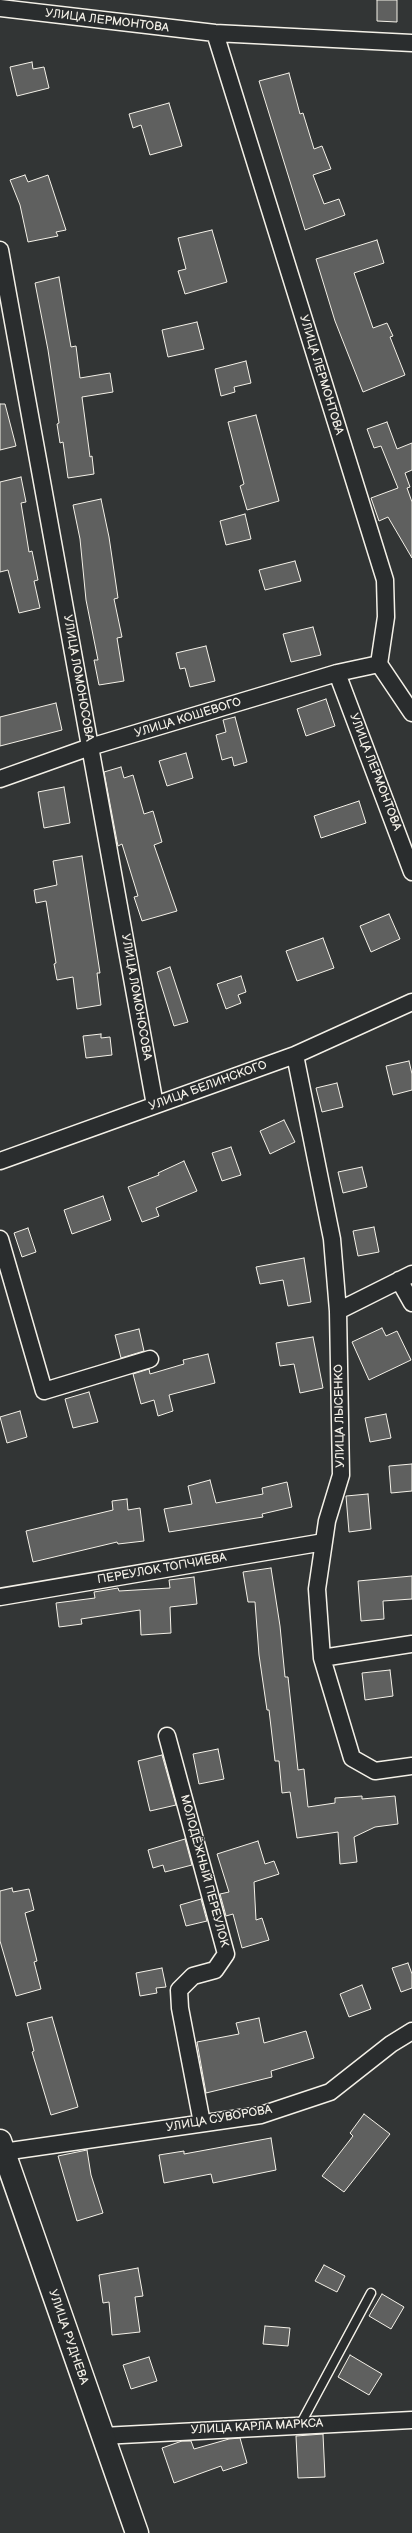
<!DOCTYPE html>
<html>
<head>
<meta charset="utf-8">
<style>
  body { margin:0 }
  canvas { display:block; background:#323535 }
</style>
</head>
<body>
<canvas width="412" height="2533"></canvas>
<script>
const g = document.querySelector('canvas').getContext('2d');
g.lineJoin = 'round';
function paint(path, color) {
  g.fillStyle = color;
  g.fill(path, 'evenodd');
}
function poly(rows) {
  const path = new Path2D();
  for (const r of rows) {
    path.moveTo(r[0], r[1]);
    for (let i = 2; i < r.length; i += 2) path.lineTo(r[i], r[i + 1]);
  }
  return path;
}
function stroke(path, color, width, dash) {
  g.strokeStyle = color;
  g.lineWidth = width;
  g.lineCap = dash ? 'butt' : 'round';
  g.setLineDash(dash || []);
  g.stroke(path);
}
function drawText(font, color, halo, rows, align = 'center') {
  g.font = font + ' "Balsamiq Sans",sans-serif';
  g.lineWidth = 3;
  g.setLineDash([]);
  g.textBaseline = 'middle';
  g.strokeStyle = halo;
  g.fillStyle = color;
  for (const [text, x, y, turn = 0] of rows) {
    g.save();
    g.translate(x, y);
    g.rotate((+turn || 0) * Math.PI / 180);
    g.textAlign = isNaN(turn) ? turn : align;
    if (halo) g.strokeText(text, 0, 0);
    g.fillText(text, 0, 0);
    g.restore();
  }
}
const building = poly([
  [377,0,397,0,397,22,377,21,377,0],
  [32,62,33,69,44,67,49,88,17,96,10,67,32,62],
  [289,73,300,114,303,113,314,149,322,146,331,169,313,175,324,204,339,199,345,215,305,230,259,81,289,73],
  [169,103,182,146,150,155,141,125,133,128,129,114,169,103],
  [25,175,28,182,48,175,66,230,56,232,58,236,28,242,20,205,10,180,25,175],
  [212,230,227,282,185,294,178,271,186,269,178,238,212,230],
  [377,240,384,263,354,273,373,328,387,323,393,336,390,337,405,375,363,392,335,321,316,259,377,240],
  [59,277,71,347,76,346,80,378,110,373,113,392,82,397,90,457,92,456,94,474,68,478,63,442,60,443,57,424,59,423,48,350,35,283,59,277],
  [197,322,204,349,168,357,162,330,197,322],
  [246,361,251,383,234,387,235,392,221,396,215,369,246,361],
  [0,404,5,404,16,446,0,450,0,404],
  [256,415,279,501,247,510,240,486,244,484,228,422,256,415],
  [387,422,397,449,412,443,412,470,405,473,410,487,407,488,412,502,412,558,388,517,379,521,371,498,398,488,381,446,374,448,367,429,387,422],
  [21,477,26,502,21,503,29,552,32,551,38,580,34,581,40,608,19,613,8,570,0,572,0,482,21,477],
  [101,499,109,537,118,598,114,599,122,637,117,638,124,681,99,685,94,660,98,660,86,600,80,539,73,505,101,499],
  [245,514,251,539,226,545,220,521,245,514],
  [295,561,301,581,265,590,259,570,295,561],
  [313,627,321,655,291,662,283,634,313,627],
  [206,646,215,681,190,687,185,668,180,669,176,653,206,646],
  [326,699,335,726,306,736,297,709,326,699],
  [56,703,62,730,0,746,0,717,56,703],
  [235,717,247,762,234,766,232,757,222,760,216,735,226,732,223,720,235,717],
  [186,753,193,778,167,786,159,761,186,753],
  [121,767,124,778,133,775,144,814,153,811,162,842,154,845,177,911,142,921,134,897,138,896,122,844,118,846,117,841,104,772,121,767],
  [64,787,70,823,44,828,38,792,64,787],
  [359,801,366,823,321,838,314,816,359,801],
  [82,856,100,973,97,973,101,1005,77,1009,73,977,57,980,54,964,56,963,46,901,36,903,34,890,57,885,53,861,82,856],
  [389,914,400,939,371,952,360,926,389,914],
  [323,938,334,968,297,981,286,951,323,938],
  [170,967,188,1022,174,1026,157,972,170,967],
  [241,976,246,992,238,995,241,1003,226,1009,217,984,241,976],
  [101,1034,101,1038,110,1037,112,1055,86,1058,83,1036,101,1034],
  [409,1061,412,1074,412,1090,393,1095,386,1066,409,1061],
  [337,1083,343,1107,322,1112,316,1088,337,1083],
  [284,1120,295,1142,270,1154,260,1131,284,1120],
  [231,1147,241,1175,222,1181,212,1153,231,1147],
  [184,1161,197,1191,156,1208,159,1216,142,1222,128,1187,159,1175,158,1173,184,1161],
  [362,1167,367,1187,343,1193,338,1172,362,1167],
  [103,1196,111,1220,72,1234,64,1210,103,1196],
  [374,1227,379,1252,358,1256,353,1231,374,1227],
  [28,1228,36,1252,22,1257,14,1233,28,1228],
  [304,1258,311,1302,288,1306,283,1280,260,1284,256,1267,304,1258],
  [382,1328,386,1336,397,1331,411,1360,369,1380,352,1342,382,1328],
  [139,1329,144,1351,121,1358,115,1335,139,1329],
  [313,1337,323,1388,300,1393,294,1364,280,1366,276,1343,313,1337],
  [208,1354,215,1383,169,1395,173,1411,158,1416,154,1400,141,1404,133,1374,149,1369,150,1374,184,1364,183,1360,208,1354],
  [89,1392,98,1422,73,1428,65,1399,89,1392],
  [20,1411,27,1437,7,1443,0,1417,20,1411],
  [386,1414,391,1438,370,1442,365,1418,386,1414],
  [412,1464,412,1491,391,1493,389,1466,412,1464],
  [210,1480,216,1503,263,1494,262,1488,287,1482,292,1507,262,1514,263,1517,169,1532,164,1509,192,1504,188,1486,210,1480],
  [368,1494,371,1529,349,1532,346,1496,368,1494],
  [127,1499,128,1510,140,1508,144,1541,118,1544,117,1542,33,1562,26,1531,113,1510,112,1501,127,1499],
  [271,1568,280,1626,285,1677,288,1677,298,1770,304,1769,308,1807,335,1803,335,1798,362,1796,362,1799,395,1796,398,1824,375,1827,354,1837,357,1862,340,1864,338,1832,297,1838,290,1792,282,1793,279,1761,275,1761,269,1710,267,1710,259,1655,255,1602,248,1602,243,1572,271,1568],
  [412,1576,412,1599,383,1601,384,1619,361,1621,358,1581,412,1576],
  [194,1577,197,1604,170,1607,171,1633,141,1635,140,1610,81,1619,82,1624,59,1627,56,1603,95,1598,94,1592,118,1588,119,1591,170,1588,169,1580,194,1577],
  [390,1670,393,1696,365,1700,362,1673,390,1670],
  [218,1749,224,1779,199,1784,193,1754,218,1749],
  [162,1755,176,1805,150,1811,138,1761,162,1755],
  [185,1839,192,1865,165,1872,163,1865,153,1868,148,1850,185,1839],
  [258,1841,265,1864,274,1861,279,1874,254,1882,256,1920,262,1918,269,1940,242,1948,233,1914,226,1916,220,1894,229,1892,217,1854,258,1841],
  [12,1888,13,1892,29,1889,34,1910,25,1913,37,1961,34,1962,41,1989,16,1996,0,1941,0,1891,12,1888],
  [201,1899,207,1921,186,1926,180,1905,201,1899],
  [408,1963,412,1974,412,1988,401,1992,392,1968,408,1963],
  [162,1968,166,1987,156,1988,157,1993,140,1996,136,1973,162,1968],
  [362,1985,371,2009,349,2017,340,1994,362,1985],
  [52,2017,78,2107,51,2115,32,2052,34,2051,27,2023,52,2017],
  [259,2018,264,2043,306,2031,314,2058,271,2071,272,2077,206,2093,197,2042,239,2034,236,2023,259,2018],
  [364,2114,390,2134,344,2192,322,2176,353,2136,350,2133,364,2114],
  [271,2138,276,2170,213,2183,211,2174,164,2183,159,2155,184,2151,184,2154,271,2138],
  [87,2150,91,2175,103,2213,77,2221,58,2156,87,2150],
  [324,2265,345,2276,337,2292,315,2281,324,2265],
  [138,2268,143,2296,135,2297,140,2332,112,2335,109,2302,103,2303,99,2275,138,2268],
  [382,2294,404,2307,391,2329,369,2316,382,2294],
  [265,2326,290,2328,288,2346,263,2344,265,2326],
  [350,2355,382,2374,369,2395,338,2377,350,2355],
  [149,2357,157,2381,131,2389,123,2365,149,2357],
  [323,2434,325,2477,298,2478,296,2436,323,2434],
  [240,2438,247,2463,223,2471,221,2466,174,2483,162,2448,182,2441,191,2441,194,2449,229,2439,240,2438]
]);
const lane = poly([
  [300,2425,371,2293]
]);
const street = poly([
  [0,8,215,33,412,43],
  [215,33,385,580,386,617,379,664,412,713],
  [0,250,155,1105],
  [337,673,412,872],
  [0,779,90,747,337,673,379,664],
  [295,1055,332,1239,338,1311,341,1475,327,1521,317,1589,322,1658,352,1758,375,1771,412,1766],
  [0,1161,295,1055,412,1002],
  [0,1239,44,1391,150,1359],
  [399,1280,412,1303],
  [338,1311,412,1274],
  [0,1597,324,1542],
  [322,1658,412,1644],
  [167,1736,226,1954,215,1970,193,1976,179,1990,180,2008,202,2123],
  [3,2152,261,2115,330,2092,391,2044,412,2031],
  [102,2436,412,2420]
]);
const secondary = poly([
  [0,2141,137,2533]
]);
const streetNames = [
  ["УЛИЦА ЛЕРМОНТОВА",107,21,7],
  ["УЛИЦА ЛЕРМОНТОВА",321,375,73],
  ["УЛИЦА ЛОМОНОСОВА",78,678,80],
  ["УЛИЦА КОШЕВОГО",188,718,-17],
  ["УЛИЦА ЛЕРМОНТОВА",375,772,69],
  ["УЛИЦА ЛОМОНОСОВА",136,997,80],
  ["УЛИЦА БЕЛИНСКОГО",208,1086,-20],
  ["УЛИЦА ЛЫСЕНКО",340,1416,-91],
  ["ПЕРЕУЛОК ТОПЧИЕВА",162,1569,-10],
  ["МОЛОДЁЖНЫЙ ПЕРЕУЛОК",204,1871,75],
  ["УЛИЦА СУВОРОВА",219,2119,-10],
  ["УЛИЦА РУДНЕВА",68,2337,71],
  ["УЛИЦА КАРЛА МАРКСА",257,2427,-3]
];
paint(building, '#5f605f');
stroke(building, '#f4f1e8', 1);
stroke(lane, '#f4f1e8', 11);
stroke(street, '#f4f1e8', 19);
stroke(secondary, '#f4f1e8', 25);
stroke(lane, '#2a2d2e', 8);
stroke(street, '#2a2d2e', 16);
stroke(secondary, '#2a2d2e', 22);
drawText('12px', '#f4f1e8', '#2a2d2e', streetNames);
</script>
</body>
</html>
